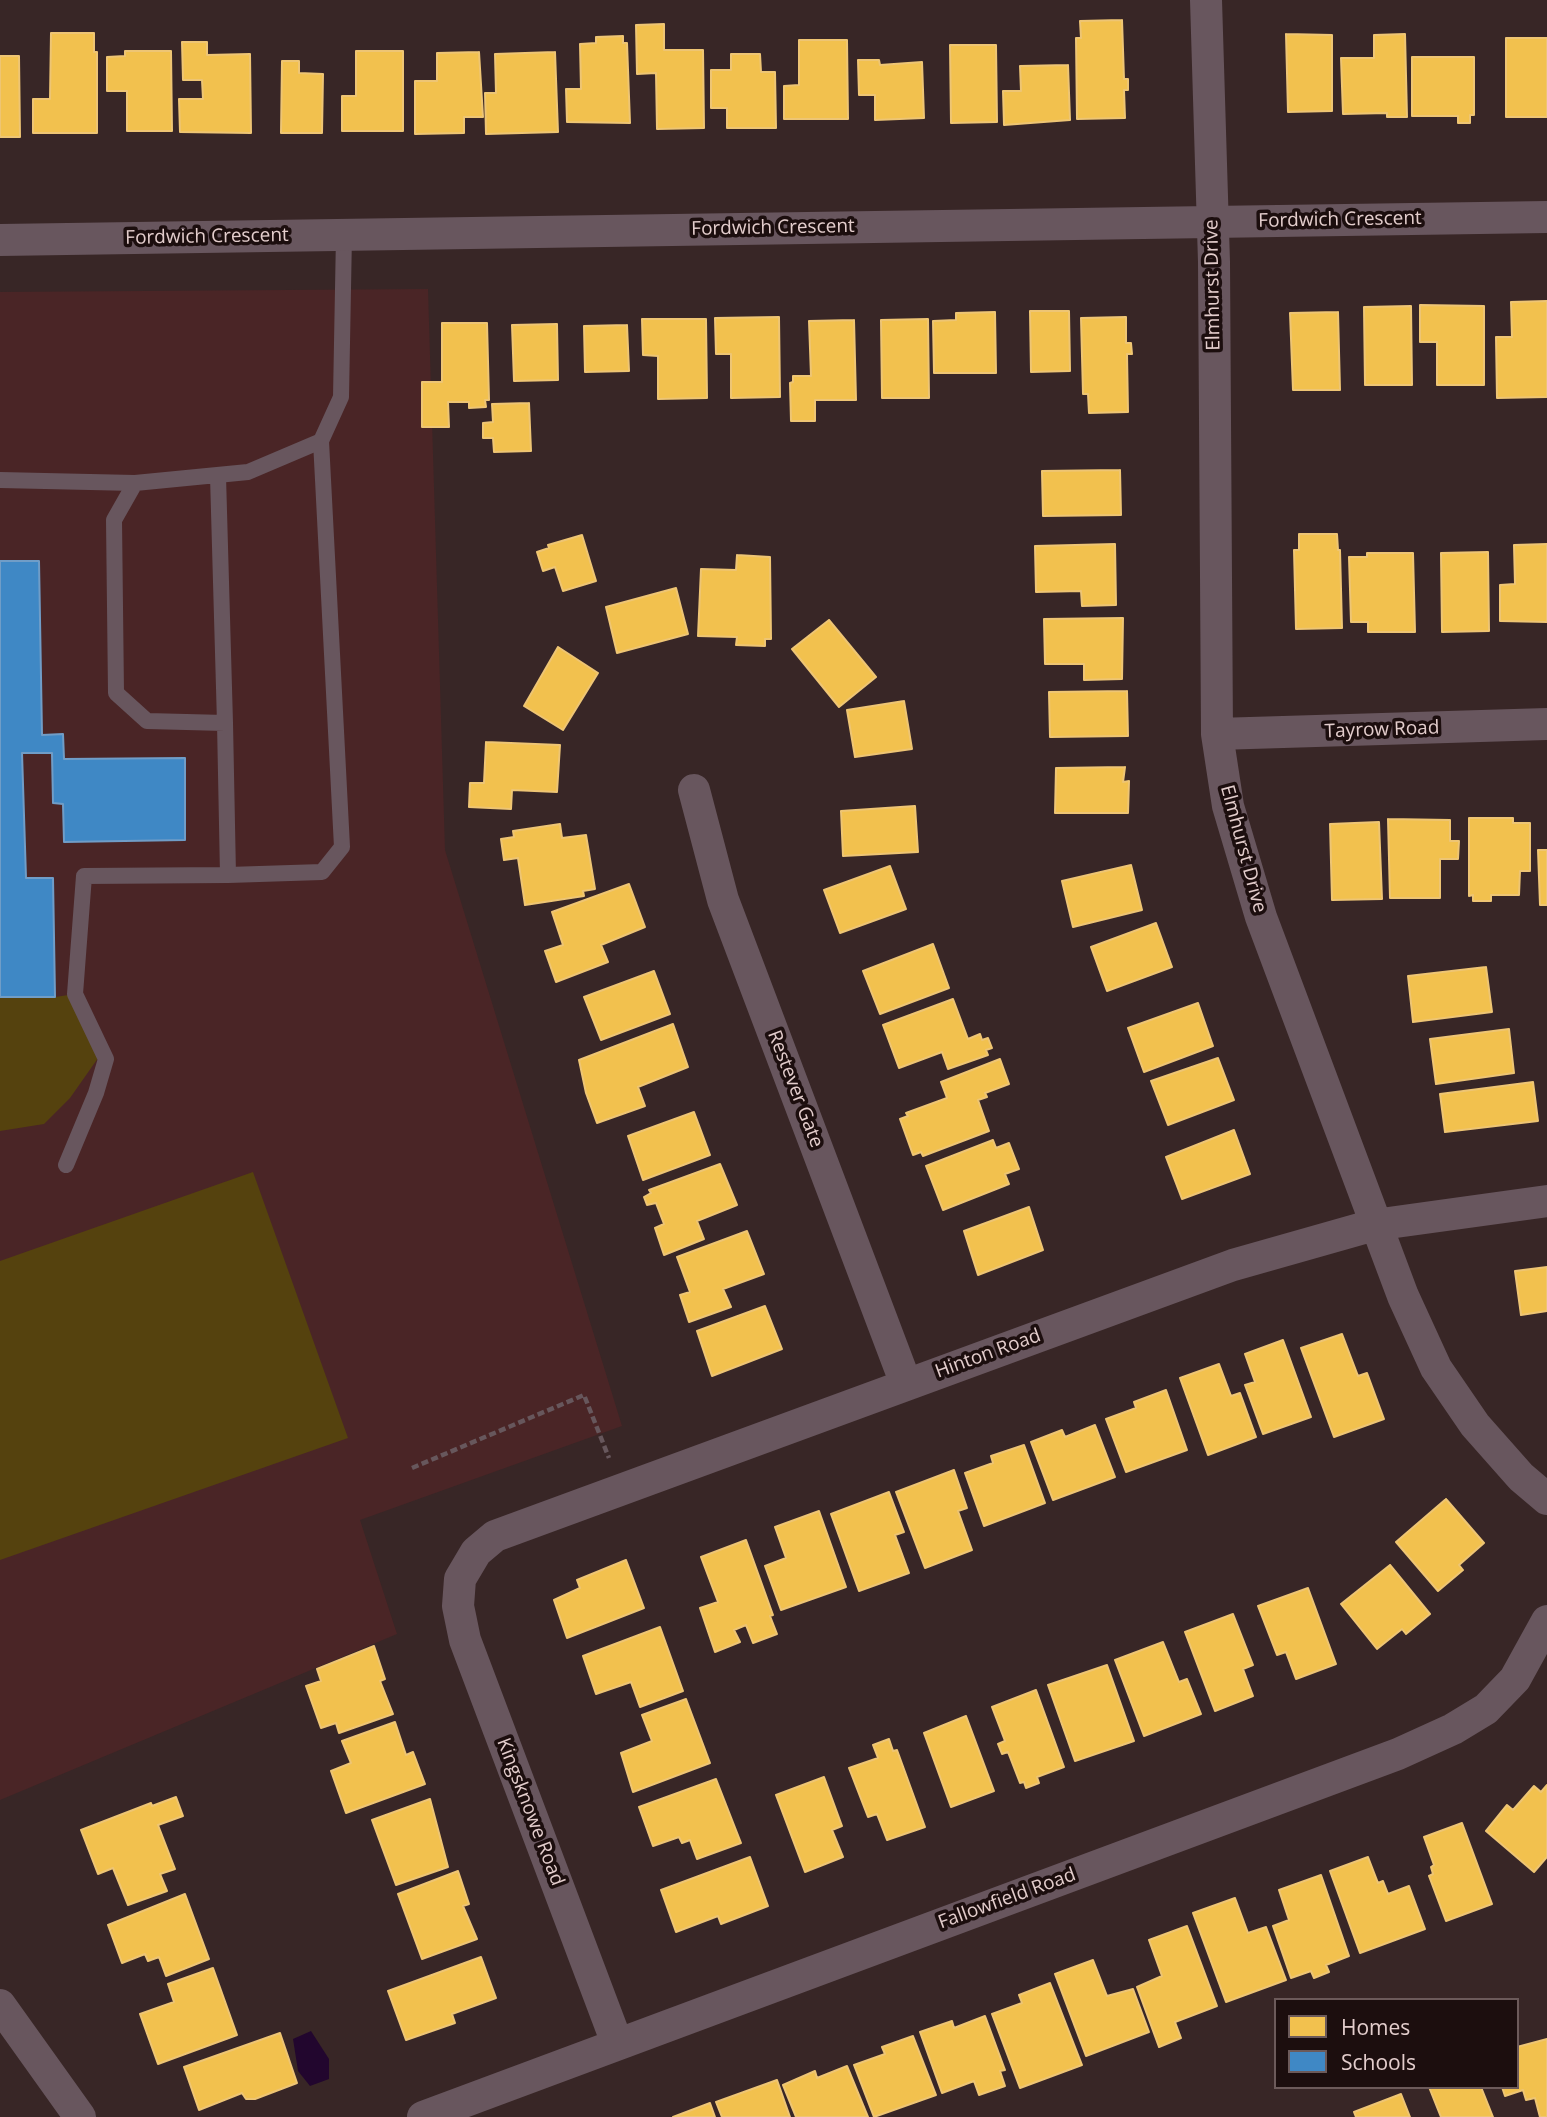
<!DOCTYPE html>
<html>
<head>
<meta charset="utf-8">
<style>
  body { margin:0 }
  #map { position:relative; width:1547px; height:2117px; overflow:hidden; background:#382626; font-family:"Open Sans",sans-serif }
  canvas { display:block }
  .legend { position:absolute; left:1274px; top:1998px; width:245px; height:91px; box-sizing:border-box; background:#1c0e0e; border:2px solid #6c5a5a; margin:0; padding:9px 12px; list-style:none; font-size:21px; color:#e3cdcc }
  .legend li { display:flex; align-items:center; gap:14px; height:35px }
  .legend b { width:35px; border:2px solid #6c5a5a }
</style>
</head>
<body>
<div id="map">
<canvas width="1547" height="2117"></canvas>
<ul class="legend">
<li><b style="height:19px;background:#f2c14e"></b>Homes</li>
<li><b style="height:19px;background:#3f88c5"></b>Schools</li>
</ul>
</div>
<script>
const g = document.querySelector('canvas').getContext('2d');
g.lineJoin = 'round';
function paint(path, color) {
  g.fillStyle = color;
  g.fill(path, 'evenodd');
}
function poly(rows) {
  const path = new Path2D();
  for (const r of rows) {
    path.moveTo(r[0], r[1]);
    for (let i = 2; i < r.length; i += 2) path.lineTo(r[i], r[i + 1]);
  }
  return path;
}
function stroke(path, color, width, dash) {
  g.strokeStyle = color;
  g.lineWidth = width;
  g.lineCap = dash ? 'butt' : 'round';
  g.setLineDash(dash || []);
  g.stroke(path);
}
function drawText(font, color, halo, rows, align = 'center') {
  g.font = font + ' "Open Sans",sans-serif';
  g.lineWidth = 7;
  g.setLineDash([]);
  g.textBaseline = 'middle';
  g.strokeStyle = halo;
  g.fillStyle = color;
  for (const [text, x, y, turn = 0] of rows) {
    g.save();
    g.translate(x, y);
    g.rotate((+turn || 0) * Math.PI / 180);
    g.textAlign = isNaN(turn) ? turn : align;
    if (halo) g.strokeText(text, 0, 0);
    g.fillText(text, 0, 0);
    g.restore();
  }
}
const built = poly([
  [428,289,445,850,622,1426,360,1520,397,1634,0,1800,0,292]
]);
const green = poly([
  [0,994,55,997,75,994,103,1051,70,1098,44,1124,0,1131],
  [253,1172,348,1438,0,1560,0,1261]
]);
const water = poly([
  [311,2031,329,2059,329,2079,310,2086,298,2071,293,2039]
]);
const homes = poly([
  [1122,20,1124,79,1128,79,1128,90,1124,90,1125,118,1077,119,1076,38,1081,38,1080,21,1122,20],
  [664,24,664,50,703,50,704,128,657,129,656,73,637,74,636,25,664,24],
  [51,33,94,33,94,52,97,52,97,133,33,133,33,99,50,99,51,33],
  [1286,34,1332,35,1332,111,1288,112,1286,34],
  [1405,34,1407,117,1387,117,1387,113,1343,114,1341,58,1374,58,1374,35,1405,34],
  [623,36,623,43,627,43,630,123,567,122,566,89,581,89,580,44,596,43,596,37,623,36],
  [1506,38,1547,38,1547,117,1506,117,1506,38],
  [799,40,847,40,848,119,784,119,784,86,799,85,799,40],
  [182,42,207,42,207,55,250,54,251,133,180,132,179,99,203,99,202,80,183,80,182,42],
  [950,45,996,45,997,122,951,123,950,45],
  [125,51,171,51,172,131,127,131,127,91,107,91,107,57,125,56,125,51],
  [356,51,403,51,403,131,342,131,342,96,356,96,356,51],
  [479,52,483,117,464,117,464,133,415,134,415,81,437,81,437,53,479,52],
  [555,52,558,132,486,134,485,93,496,93,495,54,555,52],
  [731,54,760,54,761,72,775,72,776,128,727,128,727,108,711,108,711,70,731,70,731,54],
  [0,56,19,56,20,137,0,137,0,56],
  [1412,57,1474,57,1474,115,1470,115,1470,123,1458,123,1458,116,1412,116,1412,57],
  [858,60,879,60,880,65,922,62,924,118,875,120,875,95,859,95,858,60],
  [282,61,299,61,299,73,323,74,322,133,281,133,282,61],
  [1068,65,1070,120,1004,125,1003,91,1021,91,1020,66,1068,65],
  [1547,301,1547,397,1497,398,1496,337,1512,337,1511,302,1547,301],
  [1420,305,1484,306,1484,385,1437,385,1437,342,1420,342,1420,305],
  [1411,306,1412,385,1365,385,1364,307,1411,306],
  [1030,311,1069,311,1070,371,1031,372,1030,311],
  [995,312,996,373,934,373,933,321,956,320,956,313,995,312],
  [1338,312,1340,390,1293,390,1290,313,1338,312],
  [779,317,780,397,731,398,731,354,716,354,715,318,779,317],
  [1126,317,1126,343,1131,343,1132,354,1127,354,1128,412,1089,413,1088,394,1083,394,1081,318,1126,317],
  [642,319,706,319,707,398,658,399,658,356,643,355,642,319],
  [928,319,929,398,882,398,881,320,928,319],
  [854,320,856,400,815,400,815,421,791,421,790,383,793,382,793,376,811,376,809,321,854,320],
  [442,323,487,323,489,400,485,400,486,407,469,408,469,402,448,402,449,427,422,427,422,382,442,382,442,323],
  [557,324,558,380,514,381,512,325,557,324],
  [627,325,629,371,585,372,584,326,627,325],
  [529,403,531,451,494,452,493,438,483,438,483,423,493,422,492,404,529,403],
  [1120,470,1121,515,1043,516,1042,471,1120,470],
  [1299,534,1337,534,1338,550,1340,550,1342,628,1296,629,1294,550,1299,550,1299,534],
  [582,535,596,581,563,591,555,567,543,571,537,552,549,548,548,545,582,535],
  [1115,544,1116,605,1082,606,1081,591,1036,592,1035,546,1115,544],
  [1547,544,1547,622,1500,621,1500,585,1515,584,1514,545,1547,544],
  [1488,552,1489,631,1442,632,1441,553,1488,552],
  [1367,553,1413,553,1415,632,1368,632,1368,622,1351,622,1349,557,1367,557,1367,553],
  [737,555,770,557,771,639,765,639,765,646,736,645,737,637,698,636,701,569,736,570,737,555],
  [676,588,688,634,617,653,606,607,676,588],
  [1123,618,1122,679,1084,680,1084,664,1045,664,1044,619,1123,618],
  [829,620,876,677,839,707,792,649,829,620],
  [558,647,598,673,563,730,524,706,558,647],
  [1127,691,1128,736,1050,737,1049,692,1127,691],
  [904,701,912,749,855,757,847,710,904,701],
  [486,742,560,745,557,792,512,790,511,809,469,807,470,783,484,783,486,742],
  [1125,767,1123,782,1129,781,1128,813,1055,813,1056,768,1125,767],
  [915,806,918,852,843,856,841,811,915,806],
  [1469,818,1513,818,1513,823,1530,823,1530,871,1520,871,1519,895,1491,895,1491,901,1473,901,1473,895,1469,896,1469,818],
  [1388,819,1450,820,1450,841,1459,841,1458,859,1440,859,1440,898,1390,898,1388,819],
  [1379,822,1382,899,1332,900,1330,824,1379,822],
  [560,824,562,838,586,835,595,889,583,891,584,896,525,905,518,858,504,860,501,839,514,837,513,831,560,824],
  [1538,850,1547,850,1547,905,1540,905,1538,850],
  [1131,865,1142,910,1073,927,1062,881,1131,865],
  [890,866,906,909,840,933,824,890,890,866],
  [629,884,645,927,601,945,608,962,556,982,545,951,563,945,552,912,629,884],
  [1156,923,1172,967,1107,991,1091,947,1156,923],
  [933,944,949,988,880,1014,863,971,933,944],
  [1486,967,1492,1012,1413,1022,1408,976,1486,967],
  [654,971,670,1014,601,1040,584,997,654,971],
  [953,999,968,1039,980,1034,982,1040,988,1038,992,1048,986,1050,988,1055,948,1069,942,1052,899,1068,883,1025,953,999],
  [1198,1003,1213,1046,1144,1072,1128,1028,1198,1003],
  [673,1024,688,1067,638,1087,645,1106,597,1123,586,1093,579,1060,673,1024],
  [1509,1029,1514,1073,1436,1084,1430,1039,1509,1029],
  [1218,1058,1234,1100,1168,1125,1151,1081,1218,1058],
  [1000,1059,1009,1084,985,1093,987,1097,978,1100,989,1131,923,1156,921,1152,913,1155,900,1119,908,1116,906,1113,947,1098,941,1082,1000,1059],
  [1533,1082,1538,1121,1445,1132,1440,1094,1533,1082],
  [694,1112,710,1155,643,1180,628,1136,694,1112],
  [1234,1130,1250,1174,1182,1199,1166,1157,1234,1130],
  [993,1140,996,1148,1009,1143,1019,1169,1005,1174,1009,1184,943,1210,926,1166,993,1140],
  [720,1164,737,1205,697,1221,704,1239,664,1255,655,1228,664,1224,656,1203,647,1205,644,1197,651,1193,649,1190,720,1164],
  [1029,1207,1043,1250,978,1275,964,1231,1029,1207],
  [747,1231,764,1274,723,1289,731,1307,689,1322,680,1295,690,1292,677,1257,747,1231],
  [1547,1267,1547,1311,1521,1315,1515,1271,1547,1267],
  [765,1306,782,1349,712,1376,697,1331,765,1306],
  [1342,1334,1358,1376,1367,1373,1384,1419,1334,1437,1301,1348,1342,1334],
  [1283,1340,1311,1417,1263,1434,1245,1385,1255,1382,1245,1354,1283,1340],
  [1219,1364,1231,1396,1240,1393,1256,1437,1208,1455,1180,1378,1219,1364],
  [1166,1390,1187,1450,1126,1472,1106,1419,1136,1408,1134,1402,1166,1390],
  [1095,1425,1115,1477,1053,1500,1031,1442,1062,1430,1065,1437,1095,1425],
  [1024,1445,1045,1503,984,1526,965,1473,993,1463,991,1456,1024,1445],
  [954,1470,967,1508,958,1511,972,1550,925,1568,896,1492,954,1470],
  [889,1492,904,1532,895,1535,909,1573,859,1591,831,1514,889,1492],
  [1446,1499,1484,1543,1459,1565,1463,1570,1438,1591,1396,1542,1446,1499],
  [819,1511,846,1587,781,1610,765,1566,786,1558,775,1527,819,1511],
  [746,1540,773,1615,770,1616,777,1634,753,1643,746,1625,734,1630,740,1642,715,1652,700,1608,718,1602,701,1557,746,1540],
  [626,1560,644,1608,567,1638,554,1600,580,1588,577,1580,626,1560],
  [1390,1565,1430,1614,1406,1634,1402,1629,1377,1649,1341,1604,1390,1565],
  [1308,1588,1336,1664,1296,1679,1286,1652,1277,1655,1258,1606,1308,1588],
  [1233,1614,1253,1665,1243,1669,1253,1696,1215,1711,1185,1632,1233,1614],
  [660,1627,683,1691,640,1707,631,1682,596,1694,583,1656,660,1627],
  [1163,1642,1179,1682,1187,1679,1201,1714,1144,1736,1115,1660,1163,1642],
  [374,1646,385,1679,380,1681,393,1714,339,1733,336,1723,321,1728,306,1686,321,1681,317,1669,374,1646],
  [1107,1665,1134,1741,1075,1761,1048,1685,1107,1665],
  [1036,1690,1064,1767,1037,1777,1039,1783,1026,1788,1024,1782,1020,1783,1008,1752,1002,1754,998,1744,1005,1741,992,1707,1036,1690],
  [686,1699,710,1763,633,1792,621,1753,652,1741,642,1715,686,1699],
  [966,1716,994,1791,951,1807,924,1733,966,1716],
  [395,1722,406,1755,413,1752,425,1784,346,1813,331,1771,351,1763,342,1741,395,1722],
  [889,1739,893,1751,897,1750,925,1827,887,1840,877,1814,868,1817,849,1768,878,1758,873,1745,889,1739],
  [824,1777,842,1826,832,1830,843,1857,805,1872,776,1795,824,1777],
  [716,1779,741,1843,697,1859,690,1840,682,1843,679,1837,653,1846,639,1807,716,1779],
  [1547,1785,1547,1857,1534,1872,1486,1831,1507,1805,1513,1810,1534,1786,1541,1792,1547,1785],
  [176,1797,183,1816,158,1825,175,1869,160,1874,167,1891,128,1905,113,1868,98,1874,81,1830,151,1803,152,1806,176,1797],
  [430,1799,448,1867,396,1885,372,1820,430,1799],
  [1462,1823,1492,1904,1446,1921,1429,1876,1433,1874,1431,1867,1434,1865,1424,1837,1462,1823],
  [750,1857,768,1906,721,1924,718,1916,676,1932,661,1890,750,1857],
  [1368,1857,1378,1883,1383,1881,1388,1894,1409,1886,1425,1929,1360,1953,1330,1871,1368,1857],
  [458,1871,469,1904,463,1906,477,1939,422,1959,398,1894,458,1871],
  [1321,1875,1349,1956,1326,1965,1329,1972,1314,1978,1311,1971,1291,1978,1273,1926,1289,1920,1279,1890,1321,1875],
  [185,1894,209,1959,166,1976,159,1957,148,1961,145,1954,122,1963,108,1925,185,1894],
  [1235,1898,1248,1933,1266,1927,1286,1980,1226,2002,1193,1913,1235,1898],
  [1187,1926,1217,2006,1175,2022,1181,2038,1159,2047,1137,1987,1162,1976,1149,1940,1187,1926],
  [481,1957,496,1998,452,2014,455,2023,406,2040,388,1991,481,1957],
  [1093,1960,1107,1996,1133,1989,1149,2032,1086,2056,1055,1974,1093,1960],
  [213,1968,237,2035,158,2064,140,2014,174,2002,168,1984,213,1968],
  [1050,1983,1082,2065,1020,2088,992,2014,1022,2003,1019,1995,1050,1983],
  [985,2016,1005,2070,1000,2071,1005,2086,979,2095,974,2081,942,2093,920,2032,952,2021,954,2028,985,2016],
  [280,2033,297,2083,255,2099,246,2099,242,2093,199,2110,184,2067,280,2033],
  [913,2036,936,2095,874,2117,854,2065,885,2054,882,2047,913,2036],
  [1547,2039,1547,2117,1540,2117,1535,2098,1526,2100,1523,2090,1505,2096,1502,2087,1517,2087,1517,2047,1547,2039],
  [847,2066,868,2117,796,2117,783,2085,815,2071,817,2078,847,2066],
  [777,2080,790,2117,722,2117,716,2102,777,2080],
  [1429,2087,1481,2087,1493,2117,1441,2117,1429,2087],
  [1401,2094,1410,2117,1356,2117,1354,2112,1401,2094],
  [710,2103,715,2117,673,2117,710,2103]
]);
const schools = poly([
  [0,561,39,561,42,735,63,734,64,759,185,758,185,840,64,842,63,804,53,803,52,753,22,753,26,878,53,878,55,997,0,997,0,561]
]);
const path = poly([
  [412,1468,584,1395,609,1458]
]);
const service = poly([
  [218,476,225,723],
  [0,480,135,483],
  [228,875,322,872,342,847,321,441],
  [66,1165,96,1093,106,1059,75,994,84,876,228,875,225,723,147,721,116,693,114,520,135,483,248,472,321,441,341,397,344,235]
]);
const minor = poly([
  [1206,0,1214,262,1217,734,1228,806,1261,917,1403,1296,1436,1368,1475,1425,1521,1477,1547,1499],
  [0,240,1547,217],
  [1217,734,1547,724],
  [694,790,723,900,906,1384],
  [0,2005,80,2117],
  [617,2043,465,1640,458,1606,460,1579,476,1552,495,1536,1233,1265,1374,1225,1547,1201],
  [423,2117,1398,1754,1453,1729,1486,1709,1515,1679,1547,1621]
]);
const streetNames = [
  ["Fordwich Crescent",1340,220,-1],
  ["Fordwich Crescent",773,228,-1],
  ["Fordwich Crescent",207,237,-1],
  ["Elmhurst Drive",1213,285,-91],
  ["Tayrow Road",1382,730,-2],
  ["Elmhurst Drive",1243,849,75],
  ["Restever Gate",795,1089,69],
  ["Hinton Road",988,1354,-20],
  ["Kingsknowe Road",530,1812,69],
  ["Fallowfield Road",1007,1899,-20]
];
paint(built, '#4a2526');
paint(green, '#55420e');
paint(water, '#22062e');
paint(homes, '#f2c14e');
stroke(homes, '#eec574', 2);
paint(schools, '#3f88c5');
stroke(schools, '#709dc7', 2);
stroke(path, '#67575c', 4.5, [7, 3.5]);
stroke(service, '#68565e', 16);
stroke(minor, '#68565e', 32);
drawText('19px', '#e3cdcc', '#1c0e0e', streetNames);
</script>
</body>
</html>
